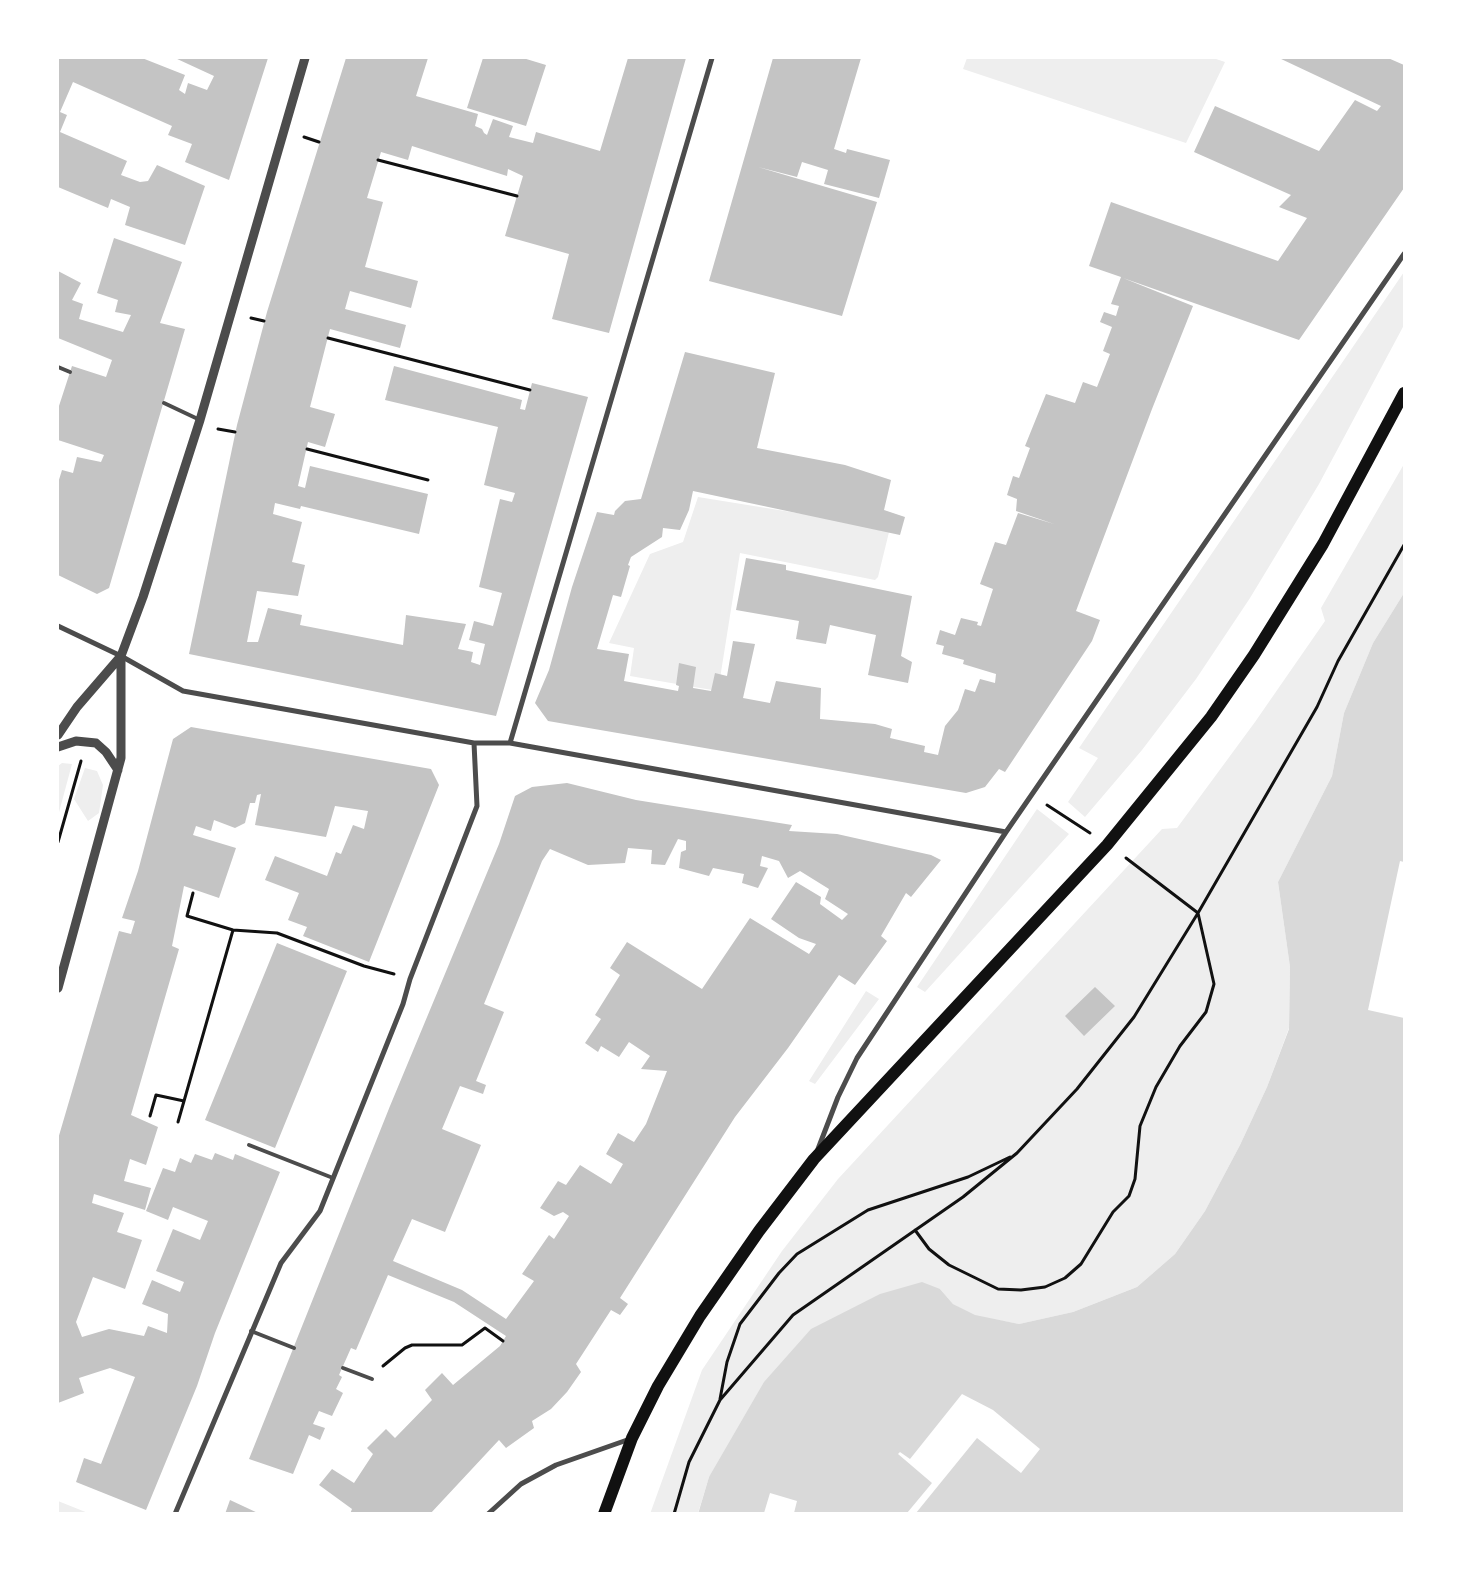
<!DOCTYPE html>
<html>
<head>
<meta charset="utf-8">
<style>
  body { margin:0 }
  #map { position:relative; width:1462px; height:1571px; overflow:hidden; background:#fff; font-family:"Public Sans",sans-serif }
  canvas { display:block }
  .frame { position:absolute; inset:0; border:59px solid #fff; pointer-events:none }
</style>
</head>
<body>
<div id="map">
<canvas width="1462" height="1571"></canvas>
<div class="frame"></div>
</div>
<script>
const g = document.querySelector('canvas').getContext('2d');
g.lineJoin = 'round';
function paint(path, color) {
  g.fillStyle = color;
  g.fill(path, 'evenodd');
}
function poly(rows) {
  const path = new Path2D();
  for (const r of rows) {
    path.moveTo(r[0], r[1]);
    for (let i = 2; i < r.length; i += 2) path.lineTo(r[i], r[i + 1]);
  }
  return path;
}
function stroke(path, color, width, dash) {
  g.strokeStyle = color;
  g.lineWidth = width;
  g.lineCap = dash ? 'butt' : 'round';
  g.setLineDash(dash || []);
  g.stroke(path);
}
const green = poly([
  [967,58,1213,58,1225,62,1186,143,963,69],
  [1404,272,1404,325,1319,484,1250,598,1196,679,1142,750,1085,817,1068,802,1098,758,1079,748],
  [1404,464,1404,593,1373,643,1344,713,1332,776,1278,882,1290,967,1289,1028,1267,1087,1240,1145,1205,1211,1175,1254,1137,1287,1073,1312,1019,1324,975,1316,953,1304,940,1289,709,1477,698,1513,650,1514,702,1370,782,1251,838,1179,1162,829,1177,828,1255,722,1325,621,1321,608],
  [698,497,890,528,878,577,875,580,740,553,718,691,630,676,634,648,609,643,650,554,683,542],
  [62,763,72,764,58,816,58,766],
  [85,768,97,771,103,785,99,813,88,821,74,799],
  [1037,809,1069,834,925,992,917,987],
  [866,991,879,999,815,1084,809,1081],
  [58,1501,88,1513,58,1513]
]);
const water = poly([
  [1404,593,1404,1513,698,1514,709,1477,764,1382,811,1329,880,1294,922,1282,940,1289,953,1304,975,1315,1019,1324,1073,1312,1137,1287,1175,1254,1205,1211,1240,1145,1267,1087,1289,1029,1290,967,1278,882,1332,776,1344,713,1373,643]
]);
const pier = poly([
  [1400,861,1404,862,1404,1018,1368,1010],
  [962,1394,993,1410,1040,1449,1021,1473,977,1438,916,1513,907,1513,932,1483,898,1454,900,1452,910,1459],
  [770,1493,797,1501,794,1513,764,1513]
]);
const building = poly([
  [58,58,142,58,185,75,179,90,185,94,188,83,207,90,214,76,175,58,268,58,229,180,185,162,192,144,168,135,172,126,73,82,60,112,67,115,60,132,127,161,121,175,140,182,148,181,157,165,205,186,185,245,125,225,130,207,111,199,108,208,58,187],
  [346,58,428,58,416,96,478,114,475,126,482,129,484,133,487,135,493,119,513,126,509,137,533,143,536,132,600,151,628,58,686,58,609,333,552,319,569,254,505,236,523,176,508,169,507,176,412,146,408,160,381,152,367,198,383,202,365,267,418,281,411,308,350,291,345,309,406,325,400,348,330,329,310,407,335,414,325,447,308,442,298,486,305,488,310,466,428,494,419,534,301,506,300,509,275,503,273,514,302,522,292,562,305,565,298,596,257,591,247,642,258,642,268,608,302,615,300,625,403,645,406,615,466,624,458,649,473,652,471,662,480,665,485,644,469,640,474,621,493,626,502,593,479,587,500,499,512,502,515,493,484,485,498,427,385,400,394,366,522,400,520,409,525,410,532,383,588,397,496,716,189,654,237,425,267,312],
  [483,58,523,58,546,65,526,126,467,108],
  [773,58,861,58,834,149,846,153,847,149,890,160,879,198,824,184,828,170,802,162,797,177,758,167,877,202,842,316,709,281],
  [1279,58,1388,58,1404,65,1404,188,1299,340,1123,278,1193,306,1152,409,1076,611,1100,620,1092,641,1005,772,999,769,985,787,966,793,548,721,535,703,549,670,572,587,597,512,614,515,615,511,625,501,641,499,685,352,775,373,757,448,845,465,891,480,884,510,905,517,900,535,693,491,689,510,680,530,663,528,662,537,631,557,628,565,630,566,621,597,613,595,597,649,629,654,624,681,678,691,679,686,676,685,679,663,696,667,693,688,711,691,715,673,727,676,733,641,755,644,743,698,770,703,776,681,821,688,820,719,875,724,892,729,890,738,925,746,924,752,938,755,945,726,958,710,965,689,975,692,980,679,995,683,996,674,963,664,964,660,942,654,944,646,936,644,940,630,955,635,961,618,978,622,977,625,981,626,993,589,980,584,995,542,1006,545,1018,513,1054,524,1016,511,1017,499,1007,495,1013,476,1019,478,1030,448,1025,446,1046,394,1075,403,1083,382,1097,387,1110,354,1103,351,1112,327,1100,322,1104,312,1116,316,1119,306,1111,304,1121,277,1089,266,1111,202,1278,261,1307,218,1279,207,1291,195,1194,152,1215,106,1319,151,1355,100,1377,111,1381,106],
  [114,238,182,262,160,323,185,329,109,588,97,594,58,575,58,483,62,470,73,473,77,457,101,462,104,455,58,440,58,409,72,366,106,377,112,360,58,338,58,271,81,283,72,300,83,304,79,319,123,332,131,315,115,312,118,300,97,293],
  [746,558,786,565,786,570,912,596,901,656,912,662,908,683,868,675,876,635,830,625,826,644,796,639,799,621,736,610],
  [191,727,431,769,439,785,369,962,303,936,307,927,288,920,299,893,265,880,275,856,327,876,336,852,341,854,353,825,364,829,368,811,335,806,326,837,255,825,261,794,257,795,255,803,250,803,245,823,235,828,214,820,211,831,196,826,193,835,236,848,219,898,184,886,172,946,179,949,131,1115,158,1127,146,1165,130,1159,124,1181,151,1188,145,1210,94,1194,92,1203,124,1213,117,1232,142,1240,125,1289,93,1277,76,1322,82,1337,109,1329,144,1336,148,1326,167,1333,168,1314,142,1304,152,1280,180,1292,184,1282,156,1271,173,1229,200,1240,208,1221,173,1207,168,1220,146,1211,163,1168,175,1172,180,1158,191,1163,195,1154,212,1160,215,1153,233,1160,235,1154,280,1172,215,1333,197,1386,146,1510,76,1482,84,1458,101,1464,135,1377,110,1368,79,1378,84,1393,58,1403,58,1139,119,931,131,934,135,921,122,918,138,871,173,739],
  [567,783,636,800,792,825,789,831,837,834,931,855,941,860,911,897,906,893,881,936,887,941,855,985,839,975,788,1048,735,1117,620,1298,628,1304,620,1315,611,1310,576,1364,581,1372,567,1392,551,1409,532,1421,534,1428,506,1448,499,1440,430,1514,350,1514,352,1509,319,1485,332,1469,354,1483,373,1454,367,1448,386,1429,395,1438,432,1400,425,1390,442,1373,453,1385,500,1346,506,1336,454,1302,388,1275,356,1350,351,1348,339,1375,342,1377,336,1389,343,1393,332,1416,319,1411,313,1424,325,1428,320,1440,309,1435,293,1474,249,1459,390,1106,499,844,515,796,532,787],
  [678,839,686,841,686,850,681,852,679,868,709,876,713,868,744,874,742,883,758,888,768,868,760,866,762,856,779,861,788,878,800,871,829,889,825,899,848,914,842,920,820,904,821,897,796,882,771,919,799,938,816,944,809,954,750,918,702,989,627,942,610,968,620,975,595,1015,601,1019,585,1043,598,1052,601,1046,619,1057,629,1042,650,1056,641,1069,667,1071,646,1124,634,1142,618,1133,606,1154,623,1164,611,1184,580,1165,566,1185,558,1181,540,1208,554,1216,563,1212,569,1216,554,1239,549,1235,522,1274,534,1281,506,1319,462,1290,393,1261,412,1219,445,1232,481,1145,442,1129,460,1086,483,1094,486,1085,476,1081,504,1012,484,1004,542,861,550,849,588,865,625,863,628,848,652,850,651,864,665,865],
  [277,943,347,971,275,1148,205,1120],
  [1095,987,1115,1006,1084,1036,1065,1016],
  [230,1500,260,1514,225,1514]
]);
const path = poly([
  [304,137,319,142],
  [378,160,517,196],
  [251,318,264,321],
  [328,338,530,390],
  [218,429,235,432],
  [307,449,428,480],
  [1047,805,1090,833],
  [58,842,81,761],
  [193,893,187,916,233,930,277,933,364,966,394,974],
  [150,1116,156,1095,184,1101],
  [178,1122,233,930],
  [915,1230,929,1249,949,1265,998,1289,1021,1290,1045,1287,1065,1278,1081,1264,1113,1212,1129,1196,1135,1179,1140,1126,1156,1087,1180,1046,1206,1012,1214,984,1198,913,1126,858],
  [383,1366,405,1348,412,1345,462,1345,485,1328,503,1341],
  [720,1399,727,1362,740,1324,779,1273,797,1254,868,1210,968,1177,1010,1157],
  [674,1514,689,1462,720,1400,793,1315,963,1197,1017,1153,1077,1089,1134,1017,1198,913,1317,707,1338,661,1404,545]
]);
const service = poly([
  [58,367,70,372],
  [164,403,200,420],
  [249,1145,333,1178],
  [251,1331,294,1348],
  [343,1368,372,1379]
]);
const minor = poly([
  [58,626,121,656,183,691,474,743,510,743,1006,832],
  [510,743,712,58],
  [818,1149,838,1097,857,1058,1006,832,1404,254],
  [175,1514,281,1263,320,1211,403,1004,410,979,477,806,474,743],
  [488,1514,521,1484,556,1465,630,1439]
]);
const tertiary = poly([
  [58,735,77,707,121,656,143,597,200,420,305,58],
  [58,747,76,741,96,743,106,752,118,770],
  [58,988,121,758,121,656]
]);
const primary = poly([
  [604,1514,632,1438,658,1386,700,1316,759,1231,814,1159,1107,845,1211,717,1254,655,1323,544,1404,393]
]);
paint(green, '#eee');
paint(water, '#d9d9d9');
paint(pier, '#fff');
paint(building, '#c4c4c4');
stroke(path, '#111', 3);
stroke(service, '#4c4c4c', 4);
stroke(minor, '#4c4c4c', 5);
stroke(tertiary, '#4c4c4c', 9);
stroke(primary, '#111', 12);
</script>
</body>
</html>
